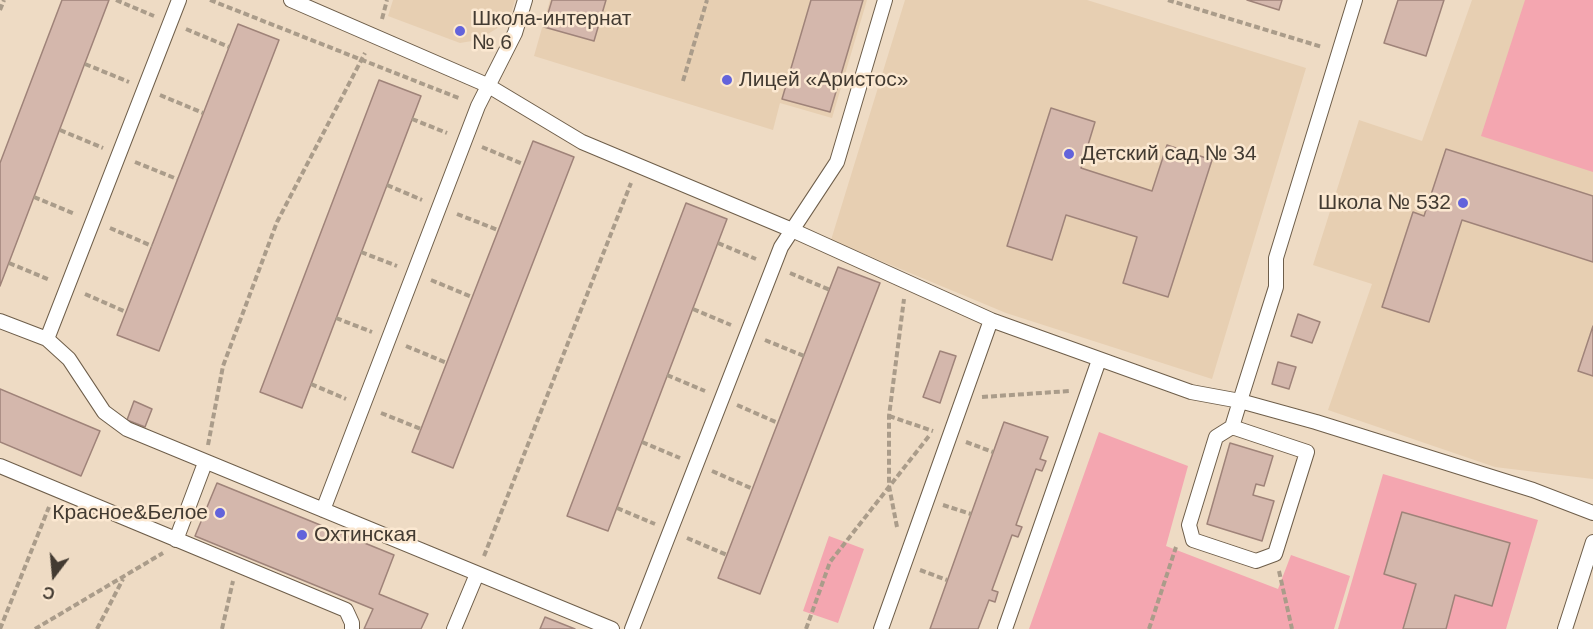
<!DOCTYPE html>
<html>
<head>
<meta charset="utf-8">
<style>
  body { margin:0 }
  #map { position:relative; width:1593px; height:629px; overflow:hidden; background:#eedbc4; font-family:Helvetica,sans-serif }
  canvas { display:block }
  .north { position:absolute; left:24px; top:545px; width:60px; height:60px; -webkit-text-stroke:4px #fbe8d1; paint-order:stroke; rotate:196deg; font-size:16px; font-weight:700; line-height:24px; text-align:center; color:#433b32 }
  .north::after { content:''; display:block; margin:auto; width:21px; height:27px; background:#433b32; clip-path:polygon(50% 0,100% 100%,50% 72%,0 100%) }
</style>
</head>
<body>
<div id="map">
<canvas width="1593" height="629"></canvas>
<div class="north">С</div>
</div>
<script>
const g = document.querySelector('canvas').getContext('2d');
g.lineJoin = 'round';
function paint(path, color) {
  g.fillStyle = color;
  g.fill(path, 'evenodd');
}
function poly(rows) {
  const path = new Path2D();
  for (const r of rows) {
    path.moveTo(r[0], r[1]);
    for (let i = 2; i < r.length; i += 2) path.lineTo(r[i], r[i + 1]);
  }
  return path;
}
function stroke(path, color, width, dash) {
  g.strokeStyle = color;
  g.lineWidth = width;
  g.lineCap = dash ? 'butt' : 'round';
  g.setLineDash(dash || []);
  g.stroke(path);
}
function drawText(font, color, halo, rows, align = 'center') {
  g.font = font + ' Helvetica,sans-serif';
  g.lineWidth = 5;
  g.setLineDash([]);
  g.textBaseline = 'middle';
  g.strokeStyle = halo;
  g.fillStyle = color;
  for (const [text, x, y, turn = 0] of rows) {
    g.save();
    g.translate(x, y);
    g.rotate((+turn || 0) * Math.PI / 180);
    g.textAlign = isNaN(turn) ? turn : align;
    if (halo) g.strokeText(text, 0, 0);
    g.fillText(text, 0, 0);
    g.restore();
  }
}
const built = poly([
  [393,0,515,0,509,21,478,40,460,43,388,16],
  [550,0,867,0,832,118,780,103,773,130,534,56],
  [905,0,1087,0,1306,68,1212,379,1006,313,831,240],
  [1472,0,1593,0,1593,479,1495,467,1328,410,1372,284,1313,265,1359,120,1422,141]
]);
const green = poly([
  [1525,0,1593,0,1593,172,1481,136],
  [1099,432,1188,466,1166,546,1278,589,1291,555,1350,576,1334,629,1029,629],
  [1383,474,1538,520,1506,629,1338,629],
  [829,536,864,549,838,623,803,611]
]);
const building = poly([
  [62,0,109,0,0,286,0,163,62,0],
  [552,0,606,0,594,41,544,27,552,0],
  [811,0,863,0,830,112,782,99,811,0],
  [1247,0,1282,0,1279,10,1247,0],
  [1398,0,1444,0,1426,56,1384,43,1398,0],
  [238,24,279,40,159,351,117,335,238,24],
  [379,80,421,96,302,408,260,392,379,80],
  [1051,108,1095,122,1081,168,1152,191,1167,145,1212,160,1168,297,1123,283,1137,237,1066,215,1052,260,1007,246,1051,108],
  [533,141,574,157,453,468,412,452,533,141],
  [1446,149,1593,196,1593,262,1462,220,1429,322,1382,307,1413,212,1424,216,1446,149],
  [686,203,727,219,608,531,567,516,686,203],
  [838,267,880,283,760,594,718,578,838,267],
  [1298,314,1320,322,1312,343,1291,336,1298,314],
  [1593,326,1593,376,1578,371,1593,326],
  [940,351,956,356,940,403,923,397,940,351],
  [1278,362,1296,367,1289,389,1272,384,1278,362],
  [0,389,100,431,81,476,0,442,0,389],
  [134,401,152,409,145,427,127,420,134,401],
  [1004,422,1048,437,1040,459,1046,461,1042,471,1036,469,1016,525,1022,527,1018,537,1012,535,992,590,998,592,995,602,989,600,978,629,930,629,1004,422],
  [1230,443,1273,456,1264,486,1256,484,1253,495,1274,501,1262,541,1207,524,1230,443],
  [217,483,394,555,379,594,428,614,421,629,364,629,373,609,195,536,217,483],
  [1402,512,1510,543,1492,606,1455,595,1446,629,1403,629,1416,584,1384,574,1402,512],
  [545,617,575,629,540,629,545,617]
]);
const path = poly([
  [116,0,154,16],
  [210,0,461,99],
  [1168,0,1322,47],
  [0,10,4,0],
  [382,19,387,0],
  [186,29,229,47],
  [85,64,129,82],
  [683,81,707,0],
  [160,95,203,113],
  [412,119,447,133],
  [60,130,103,148],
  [482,147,523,164],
  [135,162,177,179],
  [387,185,422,200],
  [34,197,75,214],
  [457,214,498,230],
  [110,228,152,246],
  [718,243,756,259],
  [361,252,397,266],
  [9,263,50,280],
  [790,273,830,290],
  [431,280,472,297],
  [85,294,126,312],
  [693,309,731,325],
  [336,318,372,332],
  [765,340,804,356],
  [406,346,447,363],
  [667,375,705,391],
  [311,384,346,399],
  [982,397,1070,391],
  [737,405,778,423],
  [381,413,421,429],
  [889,416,933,431],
  [642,442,680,458],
  [966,442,993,452],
  [208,445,223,366,277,222,365,53],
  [712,471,753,489],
  [943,505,971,514],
  [617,508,655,524],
  [897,527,889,486,889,416,904,299],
  [687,538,727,555],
  [484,556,631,183],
  [920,570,947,580],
  [1279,571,1292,629],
  [0,629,49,507],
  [35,629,163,553],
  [97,629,123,579],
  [222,629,233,581],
  [806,629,830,562,929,436],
  [1149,629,1176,547]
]);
const lane = poly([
  [291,0,487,85,582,142,792,230,991,320,1191,392,1240,401,1316,422,1533,490,1593,513],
  [0,321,47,339,179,0],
  [47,339,69,359,104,412,127,429,612,629],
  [1232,427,1307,452,1275,554,1256,561,1193,540,1189,525,1216,437,1232,427,1240,401,1276,287,1276,258,1355,0],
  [0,466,346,610,352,623,352,629],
  [323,510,478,106,515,33,525,0],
  [176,540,205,463],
  [454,629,477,574],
  [632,629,781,247,837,162,885,0],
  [881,629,991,320],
  [1005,629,1099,360],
  [1565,629,1593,542]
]);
const markers = [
  [460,31,6,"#6363db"],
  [727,80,6,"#6363db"],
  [1069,154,6,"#6363db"],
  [1463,203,6,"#6363db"],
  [220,513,6,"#6363db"],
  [302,535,6,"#6363db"]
];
const poiNames = [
  ["Школа-интернат",472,19],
  ["№ 6",472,43],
  ["Лицей «Аристос»",739,80],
  ["Детский сад № 34",1081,154],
  ["Школа № 532",1451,203,"right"],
  ["Красное&Белое",208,513,"right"],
  ["Охтинская",314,535]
];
paint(built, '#e7cfb2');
paint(green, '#f4a6b0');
paint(building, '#d4b7ac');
stroke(building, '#9f8379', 1.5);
stroke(lane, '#6e5e4a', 16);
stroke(path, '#aa9c8a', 4, [6, 3]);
stroke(lane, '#fff', 14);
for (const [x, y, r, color] of markers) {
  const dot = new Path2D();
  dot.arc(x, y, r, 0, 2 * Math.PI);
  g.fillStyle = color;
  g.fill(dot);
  stroke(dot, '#fbe8d1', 2);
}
drawText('21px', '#433b32', '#fbe8d1', poiNames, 'left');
</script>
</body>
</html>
